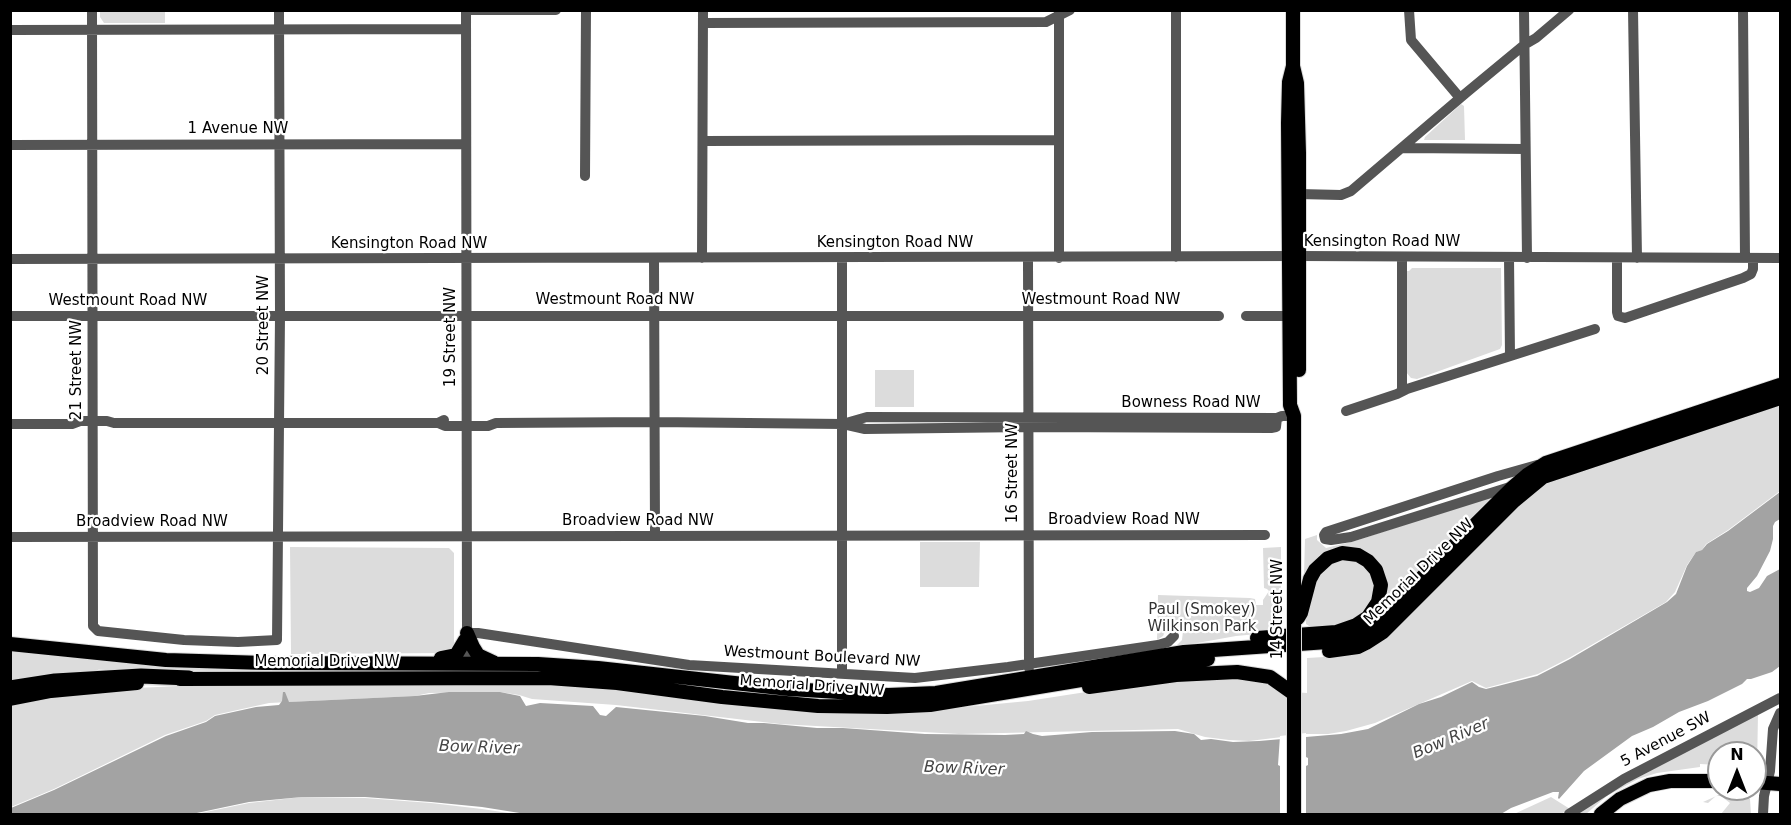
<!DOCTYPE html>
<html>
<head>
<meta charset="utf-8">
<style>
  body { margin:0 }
  #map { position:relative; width:1791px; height:825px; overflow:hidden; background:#fff; font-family:"DejaVu Sans",sans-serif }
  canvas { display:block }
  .frame { position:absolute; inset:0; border:12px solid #000; pointer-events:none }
  .north { position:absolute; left:1707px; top:741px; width:60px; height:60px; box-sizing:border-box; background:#fff; border:2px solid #999; border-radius:50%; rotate:0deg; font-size:16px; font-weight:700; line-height:24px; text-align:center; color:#000 }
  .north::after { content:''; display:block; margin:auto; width:21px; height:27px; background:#000; clip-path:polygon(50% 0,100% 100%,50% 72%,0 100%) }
</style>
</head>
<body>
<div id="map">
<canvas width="1791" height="825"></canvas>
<div class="frame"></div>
<div class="north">N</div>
</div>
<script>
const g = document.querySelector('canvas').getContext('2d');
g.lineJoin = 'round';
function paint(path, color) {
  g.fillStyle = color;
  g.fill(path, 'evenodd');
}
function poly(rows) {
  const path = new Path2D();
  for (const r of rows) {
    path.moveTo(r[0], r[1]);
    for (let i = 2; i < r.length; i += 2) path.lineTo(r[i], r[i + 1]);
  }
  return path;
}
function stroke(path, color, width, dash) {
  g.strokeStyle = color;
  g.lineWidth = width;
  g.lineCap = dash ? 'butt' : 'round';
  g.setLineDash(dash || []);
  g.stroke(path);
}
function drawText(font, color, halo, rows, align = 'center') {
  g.font = font + ' "DejaVu Sans",sans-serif';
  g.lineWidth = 4.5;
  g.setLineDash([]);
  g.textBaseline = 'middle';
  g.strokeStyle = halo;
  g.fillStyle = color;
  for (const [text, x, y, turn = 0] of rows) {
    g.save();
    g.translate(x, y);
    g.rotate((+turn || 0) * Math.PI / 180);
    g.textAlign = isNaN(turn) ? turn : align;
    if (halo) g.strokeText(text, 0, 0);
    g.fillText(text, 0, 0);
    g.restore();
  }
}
const green = poly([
  [100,11,165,11,165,23,104,23,100,17],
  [1461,104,1464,106,1465,140,1424,140,1425,137],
  [1412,268,1501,268,1502,345,1500,349,1417,379,1411,378,1406,372,1407,271,1409,271],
  [875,370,914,370,914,407,875,407],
  [1780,402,1780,491,1728,530,1706,544,1702,550,1696,552,1687,565,1675,592,1666,602,1569,658,1538,674,1486,688,1472,681,1375,723,1346,731,1328,734,1307,734,1249,741,1229,740,1205,737,1178,729,959,734,780,724,616,705,532,699,519,695,500,692,429,693,415,696,269,703,215,715,206,721,165,735,54,789,11,807,11,706,18,702,116,689,241,683,510,682,912,712,1028,701,1170,679,1260,678,1292,692,1307,693,1307,658,1341,656,1522,498,1548,480],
  [1495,495,1373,620,1384,589,1355,550,1304,575,1305,539,1317,535,1317,540,1326,548,1355,541],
  [920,542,980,542,979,587,920,587],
  [290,547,449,548,454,553,454,645,452,650,447,653,291,654],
  [1281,547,1281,614,1279,618,1279,632,1236,636,1175,647,1182,640,1183,631,1182,629,1172,626,1167,627,1163,636,1157,640,1158,595,1250,598,1255,599,1256,605,1263,605,1263,600,1269,591,1267,589,1264,588,1263,548],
  [1352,558,1369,569,1375,589,1369,607,1350,624,1314,629,1306,624,1306,617,1316,584,1315,583,1320,572,1336,560],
  [10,647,465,668,468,672,265,672,99,669,96,671,11,684],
  [1758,713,1757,770,1755,770,1755,753,1719,753,1719,765,1700,764,1700,767,1657,773,1638,779,1607,796,1586,814,1574,814,1603,796],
  [1721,794,1746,796,1750,799,1751,814,1721,814,1730,803,1721,796,1716,796,1708,803,1703,802],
  [302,797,365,798,431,803,482,809,515,814,196,814,249,803],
  [1551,797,1570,809,1561,814,1514,814]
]);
const water = poly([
  [1780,492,1780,519,1775,522,1773,526,1773,539,1770,551,1757,576,1747,588,1747,591,1750,592,1759,588,1767,576,1780,569,1780,666,1772,672,1751,679,1747,679,1742,684,1708,701,1679,712,1653,727,1632,736,1584,771,1559,799,1558,798,1559,792,1553,792,1511,808,1501,814,526,814,482,807,431,802,365,797,302,797,249,802,192,814,11,814,11,808,54,790,166,736,206,722,215,716,256,707,279,705,282,701,283,692,285,692,289,702,415,696,449,692,500,692,520,696,526,706,540,703,593,706,600,715,606,716,616,707,705,716,748,723,764,723,817,728,843,728,925,734,1005,735,1024,734,1026,731,1033,734,1042,736,1092,732,1175,731,1194,734,1201,740,1211,739,1233,742,1259,741,1341,734,1368,729,1419,704,1441,697,1472,682,1479,687,1486,689,1498,686,1537,676,1570,659,1667,602,1676,594,1687,566,1696,552,1702,550,1707,544,1728,531]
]);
const pier = poly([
  [1306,733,1306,757,1308,758,1308,765,1306,766,1306,814,1280,814,1280,766,1278,765,1280,736]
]);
const minor = poly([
  [92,10,93,626,98,631,184,640,238,642,277,640,280,316,279,10],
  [1409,10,1411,40,1460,98],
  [1524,10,1527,258],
  [1633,10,1637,258],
  [1743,10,1745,258],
  [1059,12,1059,258],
  [703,23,1046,22,1070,10],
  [10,30,466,29],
  [703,141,1059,140],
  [10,145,466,144],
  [1403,148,1525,149],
  [585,176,586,10],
  [1299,194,1341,195,1351,191,1466,93,1524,45,1536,38,1569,10],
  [1176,257,1176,10],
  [1509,257,1510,356],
  [654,258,655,535],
  [702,258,703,10],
  [842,258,842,674],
  [1028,258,1029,668],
  [1617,258,1617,312,1618,316,1625,318,1743,278,1751,274,1753,269,1753,258],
  [10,259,1299,256,1780,258],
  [10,316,1219,316],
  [1246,316,1289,316],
  [1402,391,1402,257],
  [1346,411,1397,394,1407,389,1595,329],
  [438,423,445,426,488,426,496,423,654,422,843,424,865,429,1028,427,1271,428,1276,427,1277,418],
  [846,423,867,417,1277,418,1282,416,1294,416],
  [10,424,72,424,80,421,107,421,114,423,438,423,444,420],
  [1513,486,1351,537,1331,540,1325,539,1324,535,1326,532,1498,476,1537,465],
  [10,537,1265,535],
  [467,633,478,633,689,665,915,678,1008,667,1158,645,1168,642,1174,636],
  [467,664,465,640,467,633,466,10,556,10],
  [1569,814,1624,779,1780,698],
  [1763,814,1764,796,1770,771,1773,729,1780,713]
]);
const major = poly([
  [1293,10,1293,66,1297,83,1299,153,1299,370],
  [1293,66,1289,82,1288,123,1290,405,1294,416,1294,625],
  [467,633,473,647,478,655,493,662],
  [1257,638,1336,632,1356,625,1368,617,1378,602,1381,585,1376,570,1368,561,1358,555,1342,553,1328,558,1315,570,1310,579,1301,613,1298,618],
  [10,644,166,660,265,663,538,664,598,668,789,689,888,695,936,693,1184,652,1342,641,1364,633,1372,627,1514,486,1527,475,1546,463,1780,385],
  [1329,651,1358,647,1366,643,1383,632,1514,501,1543,477,1780,398],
  [441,658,456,655,465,640],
  [180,679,548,678,617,683,722,697,818,706,887,707,930,705,1208,659],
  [1089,687,1176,675,1237,672,1270,677,1294,694],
  [10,699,51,691,137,683],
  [1755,782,1780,784],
  [1294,814,1294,672],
  [1601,814,1620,799,1649,785,1670,781,1719,781]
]);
const highway = poly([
  [10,688,55,681,141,676,189,678]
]);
const majorBridge = poly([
  [1294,672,1294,625]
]);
const streetNames = [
  ["1 Avenue NW",238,129],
  ["Kensington Road NW",1382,242],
  ["Kensington Road NW",895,243],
  ["Kensington Road NW",409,244],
  ["Westmount Road NW",615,300],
  ["Westmount Road NW",1101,300],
  ["Westmount Road NW",128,301],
  ["20 Street NW",264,325,-90],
  ["19 Street NW",451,337,-90],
  ["21 Street NW",77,370,-90],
  ["Bowness Road NW",1191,403],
  ["16 Street NW",1013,473,-90],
  ["Broadview Road NW",1124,520],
  ["Broadview Road NW",638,521],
  ["Broadview Road NW",152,522],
  ["Memorial Drive NW",1419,572,-44],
  ["14 Street NW",1278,609,-90],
  ["Westmount Boulevard NW",822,657,3],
  ["Memorial Drive NW",327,662],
  ["Memorial Drive NW",812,686,4],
  ["5 Avenue SW",1666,740,-28]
];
const parkNames = [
  ["Paul (Smokey)",1202,610],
  ["Wilkinson Park",1202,627]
];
const waterNames = [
  ["Bow River",1451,739,-23],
  ["Bow River",479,748,2],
  ["Bow River",964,769,2]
];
paint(green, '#dcdcdc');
paint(water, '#a3a3a3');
paint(pier, '#fff');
stroke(major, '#dbdbdb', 16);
stroke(highway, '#dbdbdb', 18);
stroke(minor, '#555', 10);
stroke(major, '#000', 14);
stroke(highway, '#000', 15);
stroke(majorBridge, '#dbdbdb', 16, []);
stroke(majorBridge, '#000', 14);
drawText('15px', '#000', '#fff', streetNames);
drawText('15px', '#333', '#fff', parkNames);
drawText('italic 16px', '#444', '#fff', waterNames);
</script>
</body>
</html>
